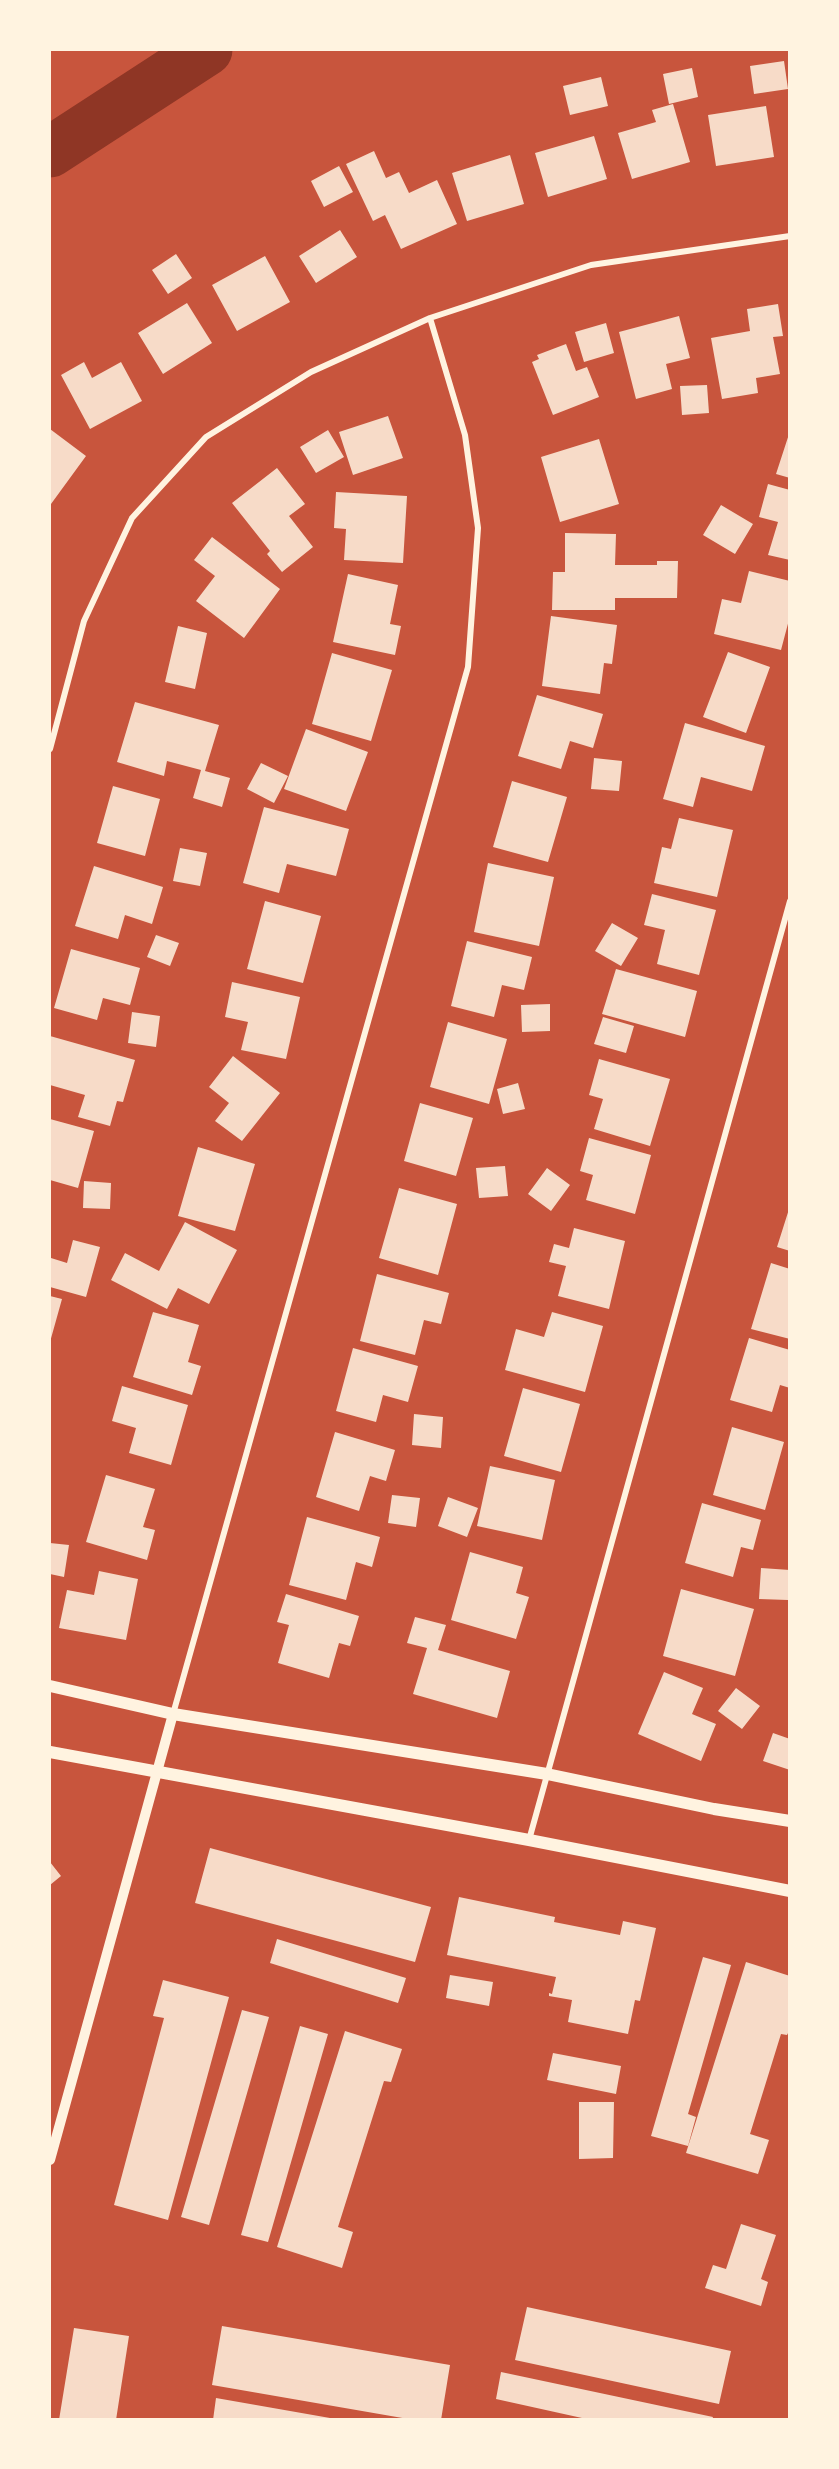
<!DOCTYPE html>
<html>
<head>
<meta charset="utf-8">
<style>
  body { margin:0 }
  #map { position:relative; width:839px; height:2469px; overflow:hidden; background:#c8553d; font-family:Jost,sans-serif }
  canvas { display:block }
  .frame { position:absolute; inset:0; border:51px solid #fff3e0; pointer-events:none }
</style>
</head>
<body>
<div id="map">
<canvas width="839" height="2469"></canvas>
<div class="frame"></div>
</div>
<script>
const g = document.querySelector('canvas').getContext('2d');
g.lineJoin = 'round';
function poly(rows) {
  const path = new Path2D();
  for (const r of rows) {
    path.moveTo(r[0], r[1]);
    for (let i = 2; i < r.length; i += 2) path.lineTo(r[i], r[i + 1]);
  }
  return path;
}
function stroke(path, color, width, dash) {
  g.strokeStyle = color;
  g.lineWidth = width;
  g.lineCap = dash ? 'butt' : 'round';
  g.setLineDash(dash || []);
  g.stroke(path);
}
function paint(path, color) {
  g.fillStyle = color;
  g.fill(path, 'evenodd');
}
const river = poly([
  [50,152,207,50]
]);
const building = poly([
  [784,61,788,89,754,94,750,66],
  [692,68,698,97,669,104,663,74],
  [601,77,608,106,570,115,563,86],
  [673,104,690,162,632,179,618,133,656,122,652,110],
  [766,106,774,157,716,166,708,115],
  [594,136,607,179,548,197,535,153],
  [374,151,386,178,399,172,409,193,437,180,457,224,401,249,385,215,373,221,346,164],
  [510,155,524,204,467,221,452,173],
  [339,166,353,192,324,207,311,181],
  [340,230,357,257,316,283,299,256],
  [176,254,192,278,168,294,152,270],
  [265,256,290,302,237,331,212,285],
  [187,303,212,343,163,374,138,333],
  [778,304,783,336,773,337,780,374,756,378,758,393,722,399,711,338,750,331,747,309],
  [679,316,690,358,666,364,672,389,636,399,619,332],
  [606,323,614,353,584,362,575,332],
  [566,344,576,371,587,367,599,397,553,415,532,362,539,359,537,355],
  [84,362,92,378,121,362,142,401,90,429,61,375],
  [707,385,709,413,682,415,680,386],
  [388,416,403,458,353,475,339,432],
  [50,429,86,456,51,504,50,503],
  [328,430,344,457,316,473,300,447],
  [790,431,790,478,776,474],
  [599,439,619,504,560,522,541,457],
  [277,468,305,504,289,516,313,547,282,572,267,554,270,551,232,503],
  [768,484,790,490,790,560,768,555,778,522,759,517],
  [336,492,407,496,403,563,344,560,346,529,334,528],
  [721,505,753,524,735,554,703,535],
  [565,533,616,534,615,565,657,565,657,561,678,561,677,598,615,598,615,610,552,610,553,572,565,572],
  [212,537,280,589,244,638,196,601,215,576,194,560],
  [749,571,790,581,790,616,781,650,714,634,722,599,741,603],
  [348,574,398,585,390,624,401,626,395,655,333,642],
  [551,616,617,625,612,664,604,663,600,694,542,686],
  [178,626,207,633,195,689,165,682],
  [728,652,770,667,746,733,703,717],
  [332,653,392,670,371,741,312,724],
  [537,695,603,714,593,748,570,741,561,769,518,756],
  [135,702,219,725,205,771,230,778,222,807,193,798,201,770,167,761,164,776,117,762],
  [685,723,765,746,752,791,701,777,693,807,663,799],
  [306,729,368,752,346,811,284,789],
  [594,758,622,761,619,791,591,789],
  [261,763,288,776,274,803,247,789],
  [512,781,567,797,548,862,493,847],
  [113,786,160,799,145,856,97,843],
  [264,807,349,829,336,876,287,864,279,893,243,883],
  [679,818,733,830,717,897,654,883,662,847,671,849],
  [180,848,207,853,200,886,173,881],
  [488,863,554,877,539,946,474,932],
  [94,866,163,887,152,924,125,915,118,939,75,926],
  [652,894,716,910,699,975,657,964,665,930,644,925],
  [265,901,321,916,303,983,247,969],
  [612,923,638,938,621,966,595,951],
  [156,935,179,943,170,966,147,957],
  [467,941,532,957,524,990,502,985,494,1017,451,1006],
  [71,949,140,968,130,1005,103,998,97,1020,54,1008],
  [616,969,697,991,685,1037,602,1014],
  [232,982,300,997,286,1059,241,1050,248,1022,225,1017],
  [550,1004,550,1031,522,1032,521,1005],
  [132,1012,160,1016,156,1047,128,1043],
  [603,1017,634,1026,626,1053,594,1044],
  [448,1022,507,1039,489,1104,430,1087],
  [50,1036,135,1060,123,1102,117,1101,110,1126,78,1117,85,1095,50,1085],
  [233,1056,280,1093,242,1141,215,1121,229,1103,209,1087],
  [599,1059,670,1079,650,1146,594,1129,603,1099,589,1095],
  [518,1083,525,1109,503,1114,497,1089],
  [420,1103,473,1118,456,1176,404,1161],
  [50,1119,94,1131,78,1188,50,1180],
  [589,1138,651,1155,635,1214,586,1200,593,1175,580,1171],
  [198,1147,255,1164,235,1231,178,1216],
  [505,1166,508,1196,479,1198,476,1168],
  [547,1168,570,1185,551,1211,528,1194],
  [84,1181,111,1183,110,1209,83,1208],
  [399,1188,457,1204,438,1275,379,1258],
  [790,1206,790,1251,777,1247],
  [185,1222,237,1250,209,1304,178,1288,167,1309,111,1280,125,1253,159,1271],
  [574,1228,625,1241,609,1309,558,1296,566,1266,549,1262,554,1244,569,1248],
  [73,1240,100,1247,86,1297,50,1287,51,1258,67,1263],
  [771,1263,790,1269,790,1339,751,1329],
  [377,1274,449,1293,441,1324,424,1320,415,1355,360,1341],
  [50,1296,62,1299,50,1342],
  [153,1312,199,1325,188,1362,201,1366,192,1395,133,1377],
  [552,1312,603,1326,585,1392,505,1370,516,1329,544,1337],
  [749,1338,790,1350,790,1388,780,1385,772,1412,730,1400],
  [353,1348,418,1366,408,1402,383,1395,376,1422,336,1411],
  [122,1386,188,1405,171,1465,129,1453,136,1428,112,1421],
  [523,1388,580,1404,561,1472,504,1456],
  [414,1414,443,1417,441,1448,412,1445],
  [732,1427,784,1442,765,1510,713,1495],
  [335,1432,395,1450,386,1481,370,1476,359,1511,316,1497],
  [490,1466,555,1480,542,1540,477,1526],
  [106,1475,155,1489,143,1527,155,1530,147,1560,86,1542],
  [392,1495,420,1498,416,1527,388,1523],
  [448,1497,478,1508,467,1537,438,1526],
  [702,1503,761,1520,753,1550,741,1547,733,1577,685,1563],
  [307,1517,380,1537,372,1567,356,1562,346,1600,289,1585],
  [50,1543,69,1545,64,1577,50,1574],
  [470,1552,523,1567,516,1593,529,1597,516,1639,451,1620],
  [761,1568,790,1570,788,1600,759,1599],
  [99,1571,138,1579,126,1640,59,1628,67,1590,94,1595],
  [681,1589,754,1609,735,1676,663,1656],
  [286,1594,359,1616,350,1646,339,1643,329,1678,278,1663,289,1625,277,1622],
  [415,1617,446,1625,438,1650,510,1671,497,1718,413,1694,427,1648,407,1643],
  [664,1672,703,1688,692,1714,716,1724,701,1761,638,1734],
  [736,1688,760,1706,742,1729,718,1711],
  [773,1733,790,1739,790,1770,763,1761],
  [210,1848,431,1907,415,1962,195,1903],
  [50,1862,61,1876,50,1885],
  [459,1897,555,1917,554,1922,620,1935,623,1921,656,1928,640,2001,635,2000,628,2034,568,2022,572,2000,549,1996,549,1993,552,1994,556,1977,447,1955],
  [277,1939,406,1978,398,2003,270,1963],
  [703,1957,731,1965,688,2114,696,2117,688,2146,651,2136],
  [746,1962,790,1976,790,2029,787,2035,781,2034,750,2134,769,2140,758,2174,686,2153],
  [450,1975,493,1982,489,2006,446,1998],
  [163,1980,229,1997,168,2220,114,2205,164,2018,153,2016],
  [242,2010,269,2017,209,2225,181,2217],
  [300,2026,328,2034,268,2242,241,2235],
  [345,2031,402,2049,391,2082,384,2081,338,2227,353,2232,342,2268,277,2247],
  [553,2053,621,2066,616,2094,547,2080],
  [579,2102,614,2102,613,2158,579,2159],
  [741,2224,776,2235,761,2279,768,2282,761,2306,705,2288,713,2265,726,2269],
  [527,2307,731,2351,719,2404,515,2360],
  [222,2326,450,2365,441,2420,414,2420,212,2385],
  [74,2328,129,2336,116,2420,59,2420],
  [501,2372,713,2417,712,2420,591,2420,496,2399],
  [216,2398,330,2418,330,2420,213,2420]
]);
const minor = poly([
  [50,749,84,621,132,518,206,437,311,372,430,318,591,265,790,236],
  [173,1714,468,667,478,528,465,435,430,318],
  [529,1840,790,901]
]);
const tertiary = poly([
  [50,2160,173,1714]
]);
const secondary = poly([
  [50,1686,173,1714,547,1774,714,1809,790,1821],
  [50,1752,529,1840,790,1891]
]);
stroke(river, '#8f3625', 51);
paint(building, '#f7dbc8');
stroke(minor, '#fff3e0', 6);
stroke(tertiary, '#fff3e0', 10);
stroke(secondary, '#fff3e0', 12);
</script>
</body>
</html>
